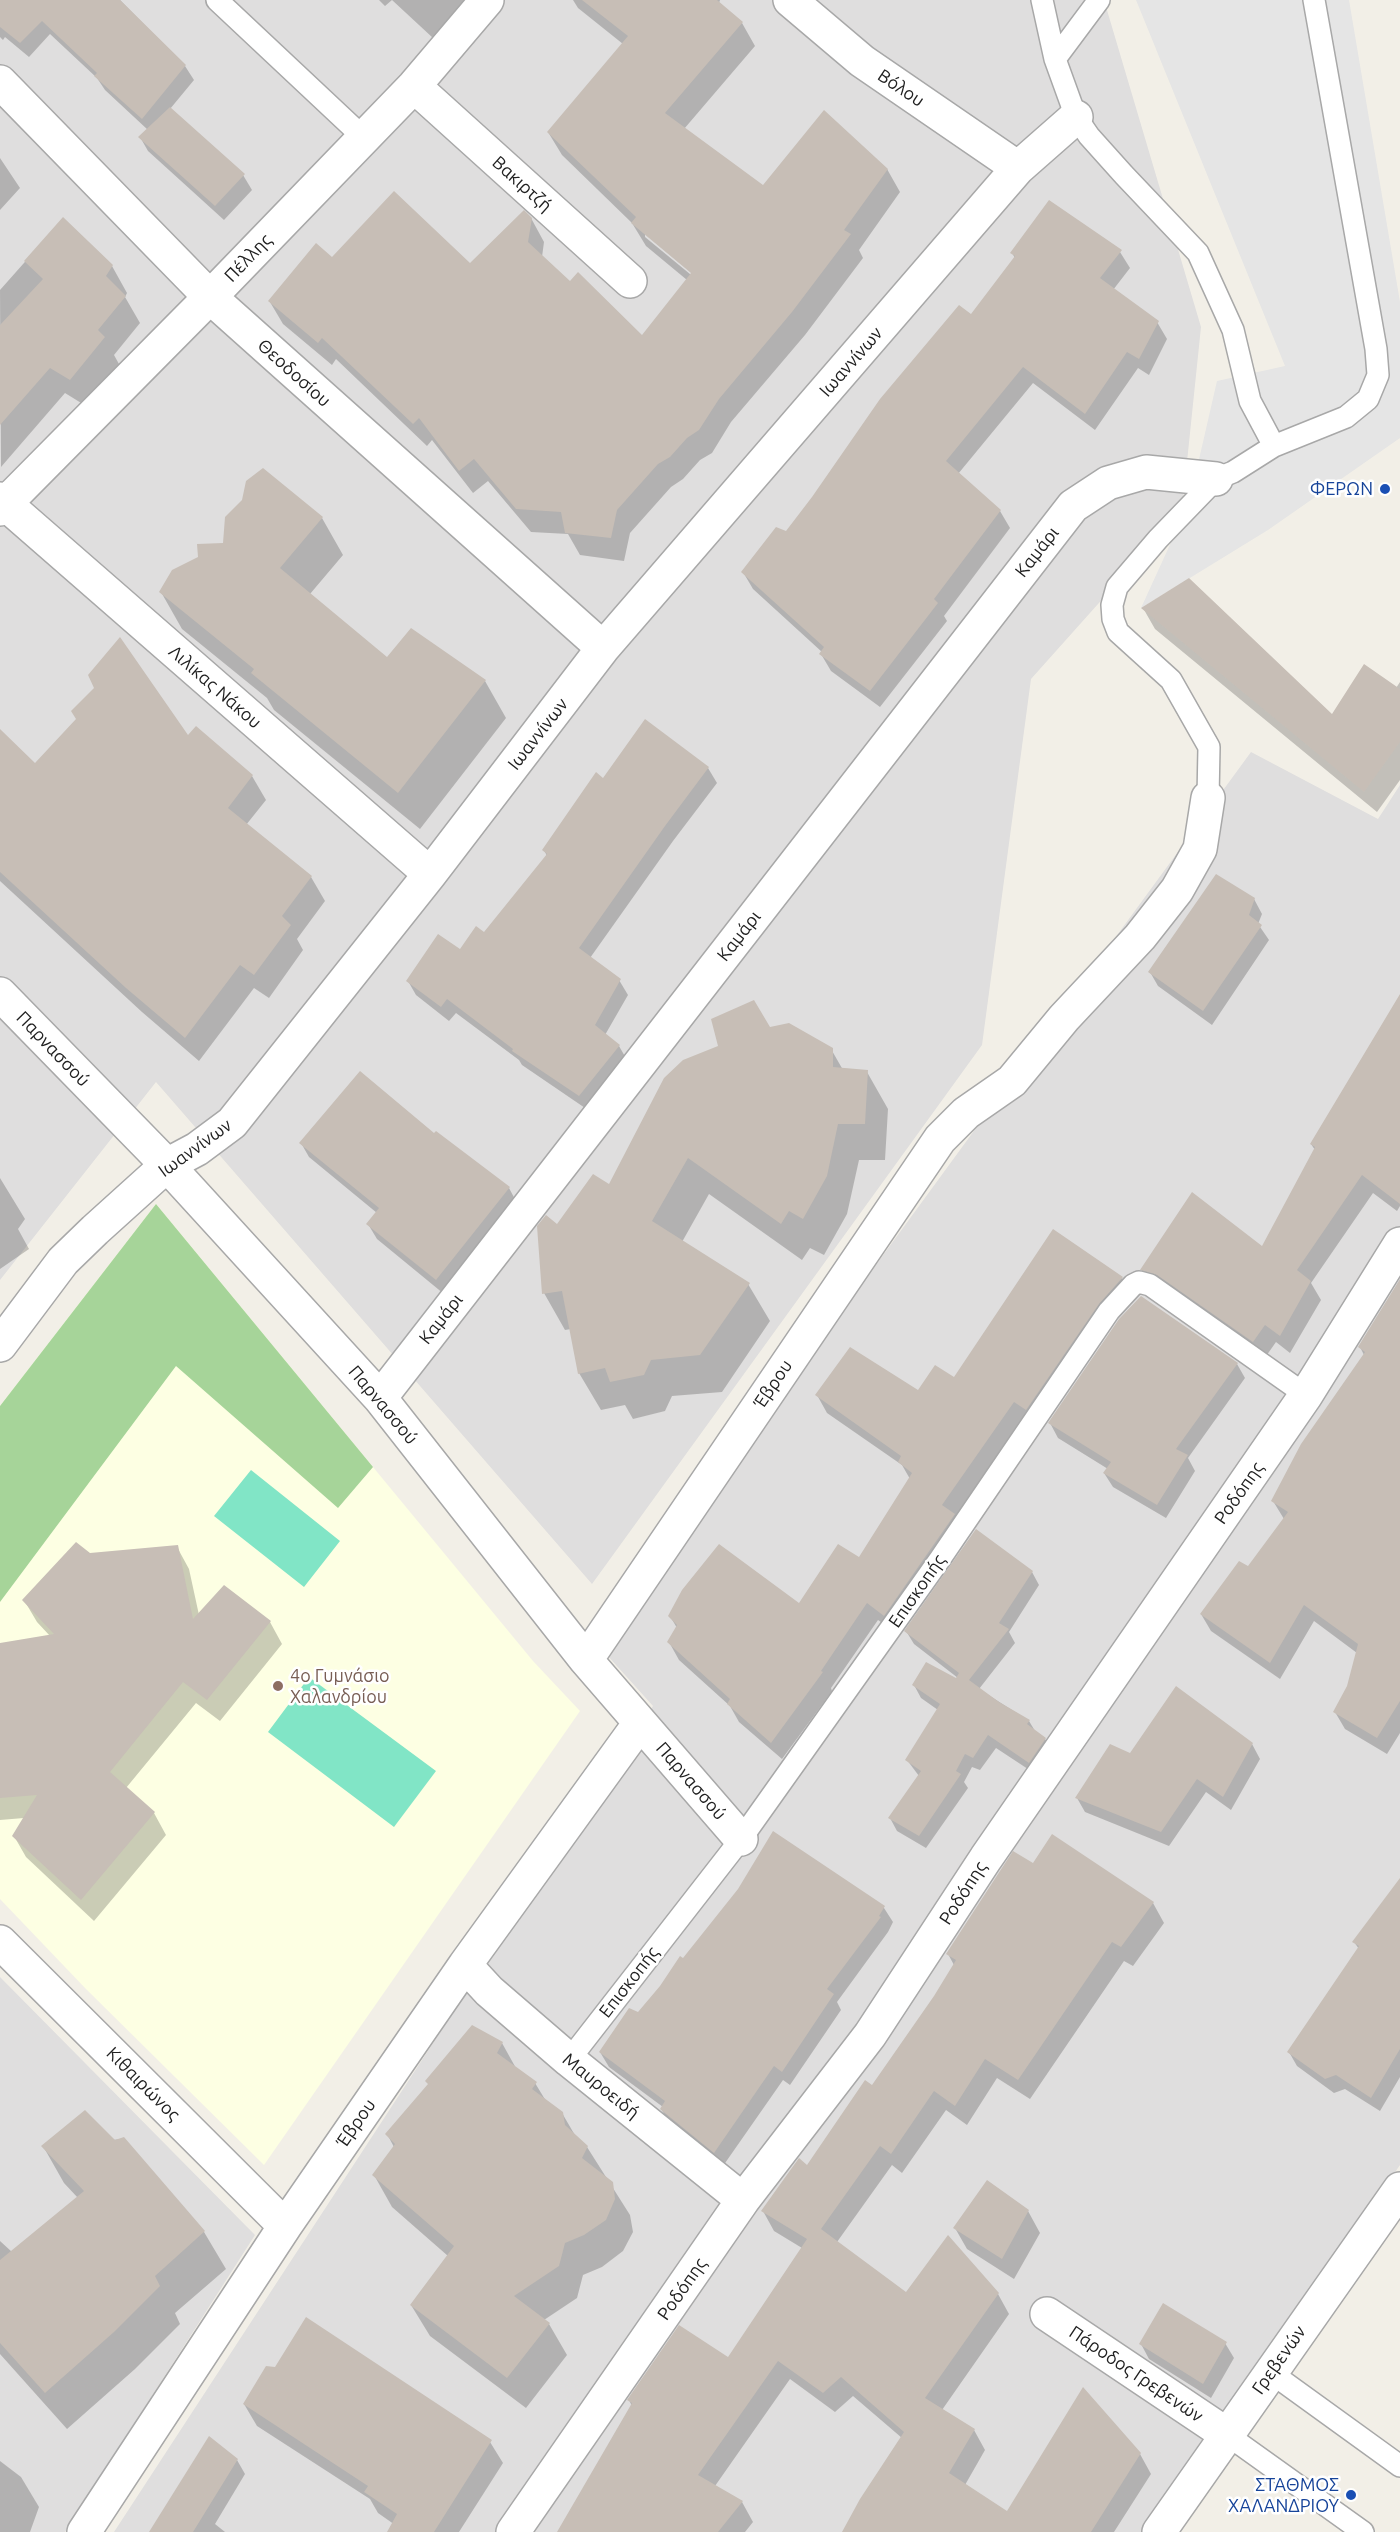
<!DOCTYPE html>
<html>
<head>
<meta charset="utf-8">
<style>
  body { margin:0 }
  canvas { display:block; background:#f2efe7 }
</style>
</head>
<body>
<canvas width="1400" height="2532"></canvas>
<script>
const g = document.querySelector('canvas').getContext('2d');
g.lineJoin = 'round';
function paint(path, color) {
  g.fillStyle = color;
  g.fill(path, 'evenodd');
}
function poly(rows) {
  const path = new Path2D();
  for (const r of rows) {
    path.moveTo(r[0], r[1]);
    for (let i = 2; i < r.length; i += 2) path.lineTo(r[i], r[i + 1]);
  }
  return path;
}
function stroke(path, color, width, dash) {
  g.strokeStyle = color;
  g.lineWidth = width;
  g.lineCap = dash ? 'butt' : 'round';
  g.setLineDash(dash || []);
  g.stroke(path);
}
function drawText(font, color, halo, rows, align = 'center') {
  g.font = font + ' Ubuntu,sans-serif';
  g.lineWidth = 5;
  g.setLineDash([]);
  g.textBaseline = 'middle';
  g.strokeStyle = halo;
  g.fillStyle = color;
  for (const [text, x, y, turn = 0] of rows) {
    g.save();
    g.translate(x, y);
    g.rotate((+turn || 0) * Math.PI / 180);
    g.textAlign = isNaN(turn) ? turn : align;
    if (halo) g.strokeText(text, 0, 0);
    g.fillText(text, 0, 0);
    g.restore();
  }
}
const residential = poly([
  [0,0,1104,0,1201,327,1182,510,1031,679,982,1045,592,1584,156,1082,0,1280],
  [1251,752,1378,819,1400,785,1400,2165,1143,2532,114,2532,653,1706,598,1645],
  [0,1977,255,2235,65,2532,0,2532]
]);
const education = poly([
  [156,1204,533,1661,580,1711,264,2165,86,1989,0,1899,0,1406]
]);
const forest = poly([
  [156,1204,373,1467,338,1508,176,1366,0,1602,0,1406]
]);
const pitch = poly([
  [251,1470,340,1541,304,1587,214,1516],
  [309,1677,436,1771,394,1827,268,1732]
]);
const parking = poly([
  [1136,0,1349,0,1400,302,1400,438,1268,530,1141,608,1189,503,1217,381,1285,366]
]);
const shadow = poly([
  [0,0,120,0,185,66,194,80,170,109,243,175,252,190,224,220,148,151,140,137,148,130,105,90,97,78,50,34,29,57,5,37,3,40,0,37],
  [379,0,474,0,433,38,392,0,385,6],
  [573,0,720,0,719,3,742,23,755,46,684,129,764,187,887,169,900,192,859,250,863,258,805,335,731,422,712,453,700,460,683,479,671,487,630,533,624,561,580,555,568,534,531,532,488,481,473,493,432,440,427,446,336,359,332,365,283,324,270,302,332,259,470,265,531,218,544,242,542,257,570,283,642,337,687,280,646,246,632,223,562,155,548,132,623,44,578,8],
  [645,233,698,277,696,279,645,237],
  [0,158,20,188,0,210],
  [63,219,112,266,127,293,125,297,140,323,114,355,119,364,86,406,65,393,1,467,0,290],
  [1120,252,1130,268,1113,290,1157,322,1167,339,1149,375,1138,368,1095,430,1033,383,958,474,1000,511,1010,528,944,616,947,621,880,707,831,671,821,654,822,652,753,589,743,572,786,533,971,316,1015,258,1012,253],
  [322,518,343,555,310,594,387,659,485,681,506,718,420,829,274,710,267,698,182,629,161,592,225,545],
  [1143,608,1332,716,1396,688,1400,682,1400,780,1377,812,1155,629],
  [196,728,252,776,266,800,246,825,311,877,325,901,297,939,303,950,269,998,254,988,199,1061,142,1012,0,881,0,731,35,765,187,738],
  [708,768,717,783,673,841,590,958,619,980,628,995,605,1035,619,1046,627,1060,588,1110,522,1065,519,1060,456,1013,449,1021,416,995,408,981,461,951,484,934,547,856,544,850,603,780],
  [1254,899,1262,914,1258,924,1269,940,1212,1025,1158,986,1150,972],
  [770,1029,831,1049,843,1070,867,1072,888,1109,885,1160,859,1160,847,1214,824,1255,810,1248,802,1260,709,1194,682,1242,748,1284,770,1321,722,1392,672,1396,665,1411,633,1419,625,1405,601,1410,579,1373,571,1329,565,1330,544,1293,558,1226,610,1186],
  [1400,1029,1400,1206,1397,1211,1373,1193,1311,1283,1321,1300,1290,1353,1276,1342,1264,1359,1152,1288,1142,1270,1262,1248,1315,1150,1311,1144],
  [436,1133,509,1188,517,1203,444,1294,377,1239,368,1224,377,1213,309,1157,301,1143,434,1135],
  [0,1178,25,1219,18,1229,29,1249,0,1269],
  [1122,1278,1132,1296,1024,1419,955,1517,964,1533,895,1632,878,1620,831,1688,832,1691,782,1759,739,1722,730,1706,679,1660,669,1642,677,1628,670,1616,800,1605,860,1559,910,1479,902,1465,827,1413,817,1395,919,1392,955,1379],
  [1400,1282,1400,1733,1387,1754,1345,1729,1335,1712,1349,1687,1357,1653,1314,1621,1280,1679,1211,1631,1201,1614,1248,1568,1284,1519,1273,1501,1364,1355,1360,1347],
  [1237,1364,1245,1378,1188,1458,1195,1471,1166,1518,1113,1487,1104,1473,1108,1469,1058,1438,1050,1423],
  [177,1547,189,1569,199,1615,225,1587,270,1622,282,1644,220,1721,196,1703,126,1788,154,1813,166,1835,94,1921,26,1857,14,1836,24,1818,0,1820,0,1644,50,1636,37,1622,24,1600,89,1554],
  [1032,1572,1039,1585,1009,1632,1015,1643,979,1689,1029,1721,1035,1731,1045,1739,1053,1752,1037,1775,996,1748,980,1770,972,1767,964,1782,968,1788,926,1848,897,1831,890,1818,919,1776,907,1760,938,1710,921,1698,914,1685,956,1680,958,1678,914,1644,906,1631],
  [1252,1744,1260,1759,1231,1810,1206,1792,1169,1846,1085,1812,1077,1798,1131,1755],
  [773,1833,884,1908,893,1922,888,1932,837,2002,841,2010,790,2085,783,2080,723,2166,670,2123,661,2109,663,2107,609,2067,600,2052,639,2014,739,1890],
  [1034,1865,1153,1903,1164,1923,1133,1966,1124,1961,1030,2099,997,2078,967,2125,946,2110,902,2173,892,2165,837,2242,906,2295,998,2294,1009,2314,942,2410,974,2430,985,2450,965,2485,1008,2513,1140,2454,1151,2474,1114,2532,844,2532,902,2438,853,2396,835,2412,790,2379,715,2486,742,2502,753,2522,745,2532,559,2532,632,2406,629,2400,729,2359,802,2248,774,2231,763,2211,807,2167,872,2087,935,1997,954,1965,948,1954],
  [1400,1907,1400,2077,1380,2111,1345,2089,1334,2093,1297,2066,1289,2052,1359,1949,1354,1942],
  [502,2043,517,2070,535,2083,546,2101,562,2113,576,2137,587,2147,630,2215,633,2232,623,2251,602,2267,583,2275,577,2298,544,2320,549,2324,567,2355,526,2408,430,2336,411,2305,448,2256,392,2207,374,2175,394,2147,387,2134],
  [123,2139,204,2232,226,2269,175,2313,180,2324,135,2369,67,2429,0,2354,0,2241,12,2252,78,2198,64,2183,43,2146],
  [1028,2211,1040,2233,1014,2279,967,2249,955,2228],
  [1225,2343,1234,2358,1211,2398,1149,2359,1141,2344],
  [244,2404,490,2442,503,2463,459,2532,401,2532,398,2527,378,2513,370,2499,257,2426],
  [237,2460,245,2474,215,2524,225,2532,156,2532],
  [0,2461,21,2477,39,2507,30,2532,0,2532]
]);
const building = poly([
  [0,0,120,0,186,65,142,119,94,76,97,73,42,21,20,43,0,27],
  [582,0,717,0,743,22,665,113,763,185,824,110,888,169,844,230,851,234,792,312,719,399,699,430,687,438,670,457,658,464,617,510,611,538,565,533,561,512,516,509,474,459,459,471,419,418,413,424,322,338,318,343,268,301,316,243,332,257,394,191,470,263,524,210,532,218,528,242,570,281,578,272,642,335,691,273,631,223,636,217,547,132,628,36],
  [170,107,245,174,215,206,138,137],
  [1049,200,1122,250,1100,278,1159,321,1139,359,1127,352,1085,414,1023,367,946,461,1001,510,934,599,938,603,870,691,819,654,824,647,741,572,776,527,786,531,812,497,880,399,959,305,971,314,1015,256,1010,253],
  [63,217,113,265,106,276,126,296,98,330,105,337,70,380,50,368,0,425,0,325,43,279,24,261],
  [263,468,323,517,280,568,387,657,411,628,486,680,398,793,251,673,254,669,159,592,172,570,198,557,197,544,223,543,225,517,242,500,246,481],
  [1189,578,1332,714,1364,664,1400,689,1400,742,1364,792,1141,608],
  [120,637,188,735,196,726,253,775,228,808,312,876,282,916,291,925,254,975,240,965,185,1038,126,988,0,872,0,729,35,763,76,719,71,711,94,688,88,675],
  [645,719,709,767,665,826,579,948,621,979,595,1025,620,1045,579,1096,512,1051,513,1049,447,999,441,1007,406,981,438,934,460,949,476,926,484,932,547,854,542,850,596,772,603,778],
  [1216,874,1255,898,1249,915,1262,925,1203,1011,1148,972],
  [1400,994,1400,1204,1362,1175,1297,1270,1311,1281,1280,1336,1265,1325,1253,1342,1157,1275,1140,1270,1192,1192,1262,1246,1315,1147,1310,1144],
  [754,1000,770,1027,789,1023,833,1048,833,1067,868,1070,865,1124,838,1124,827,1176,803,1219,789,1211,781,1224,688,1158,652,1221,750,1283,700,1355,651,1360,644,1375,610,1382,605,1368,578,1374,562,1291,542,1294,537,1226,546,1215,557,1224,593,1174,609,1184,664,1078,683,1060,718,1046,711,1019],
  [360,1071,434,1133,436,1131,510,1187,436,1280,366,1224,379,1208,299,1143],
  [1053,1229,1123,1277,1099,1304,1026,1410,1014,1402,942,1505,955,1514,884,1616,867,1603,821,1671,823,1672,771,1743,727,1704,730,1699,667,1642,677,1625,668,1616,682,1590,719,1544,799,1603,838,1544,859,1557,912,1473,898,1462,901,1456,815,1395,850,1347,918,1390,935,1365,954,1377],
  [1400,1279,1400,1701,1377,1738,1333,1712,1347,1686,1358,1644,1304,1605,1270,1663,1200,1614,1239,1561,1248,1566,1288,1512,1271,1501,1301,1444,1365,1352,1358,1347],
  [1141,1296,1238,1363,1176,1449,1188,1455,1157,1505,1103,1473,1111,1462,1048,1423,1119,1319],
  [976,1529,1033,1571,999,1623,1009,1629,969,1680,999,1702,1030,1720,1027,1724,1046,1738,1029,1763,988,1735,973,1758,965,1754,956,1771,961,1774,919,1836,888,1818,921,1771,905,1760,940,1704,912,1685,926,1662,956,1678,959,1673,904,1631],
  [76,1542,90,1553,178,1545,193,1619,224,1585,271,1621,207,1700,183,1682,110,1772,155,1812,81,1900,12,1836,37,1795,0,1798,0,1643,54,1634,22,1600],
  [1176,1686,1253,1743,1223,1797,1197,1779,1161,1832,1075,1798,1110,1744,1130,1753],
  [773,1831,885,1906,879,1916,881,1917,827,1989,834,1994,782,2072,774,2066,714,2153,660,2109,665,2101,599,2052,629,2008,638,2012,660,1986,680,1956,683,1958,738,1889],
  [1052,1834,1154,1902,1121,1947,1112,1942,1018,2080,985,2059,955,2106,934,2091,891,2154,880,2146,821,2229,906,2292,948,2235,999,2293,925,2398,975,2429,949,2473,1007,2511,1083,2387,1141,2453,1091,2532,842,2532,860,2499,904,2432,841,2377,823,2393,778,2361,698,2475,743,2501,718,2532,557,2532,632,2403,627,2400,679,2325,728,2357,807,2239,761,2211,799,2158,807,2165,865,2080,872,2085,934,1996,956,1960,946,1954,1013,1851,1033,1863],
  [1400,1878,1400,2049,1371,2098,1336,2075,1325,2079,1287,2052,1359,1946,1352,1942],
  [472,2025,503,2042,497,2053,537,2082,532,2089,563,2112,565,2125,588,2146,582,2158,613,2182,615,2199,606,2220,584,2235,565,2243,559,2266,514,2296,550,2323,507,2378,410,2305,454,2246,372,2175,395,2144,385,2134,428,2084,425,2081],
  [85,2110,115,2140,124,2137,205,2231,155,2276,160,2286,114,2332,45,2393,0,2343,0,2260,84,2191,41,2146],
  [987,2180,1029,2210,1002,2259,953,2228],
  [1163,2303,1227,2342,1203,2384,1139,2344],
  [306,2317,492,2440,434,2532,387,2532,397,2514,364,2492,368,2486,243,2404,266,2366,275,2367],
  [209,2436,238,2459,193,2532,149,2532]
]);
const service = poly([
  [217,0,364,138],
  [1042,0,1055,59,1076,117,1089,136,1124,175,1198,253,1233,330,1250,401,1274,446],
  [1055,59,1099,0],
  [1208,798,1209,747,1171,680,1118,632,1113,619,1112,605,1117,587,1158,539,1216,479,1233,472,1274,446,1346,417,1368,399,1378,375,1376,349,1314,0],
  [569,2060,741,1839,940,1559,1109,1311,1133,1285,1139,1282,1150,1285,1306,1395],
  [1270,2372,1400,2466],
  [1226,2434,1363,2532]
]);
const minor = poly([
  [790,0,862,61,1018,168],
  [0,82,210,297,603,648],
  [414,86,630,281],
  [0,499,430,874],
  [0,509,210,297,414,86,487,0],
  [0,994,167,1165,380,1398,586,1660,741,1839],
  [0,1345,63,1261,95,1230,167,1165,197,1149,232,1123,430,874,603,648,1018,168,1076,117],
  [380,1398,1073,506,1108,483,1146,472,1216,479],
  [586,1660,940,1139,966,1113,1012,1081,1064,1018,1140,937,1177,890,1200,849,1208,798],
  [0,1942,285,2226],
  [465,1965,489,1991,569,2060,743,2200],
  [1047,2314,1226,2434],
  [84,2532,285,2226,465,1965,640,1723],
  [513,2532,743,2200,870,2035,986,1858,1306,1395,1400,1244],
  [1159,2532,1400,2189]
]);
const markers = [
  [1385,489,6,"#1a4fb4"],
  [278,1686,6,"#8d6e63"],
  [1351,2495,6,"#1a4fb4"]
];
const streetNames = [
  ["Βόλου",901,88,34],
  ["Βακιρτζή",522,184,42],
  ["Πέλλης",248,258,-46],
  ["Ιωαννίνων",851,362,-49],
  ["Θεοδοσίου",294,373,42],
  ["Καμάρι",1037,552,-52],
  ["Λιλίκας Νάκου",215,687,41],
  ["Ιωαννίνων",538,734,-52],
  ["Καμάρι",739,936,-52],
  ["Παρνασσού",53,1049,46],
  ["Ιωαννίνων",195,1148,-36],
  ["Καμάρι",441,1319,-52],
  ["Έβρου",773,1384,-56],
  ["Παρνασσού",383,1405,50],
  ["Ροδόπης",1239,1493,-55],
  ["Επισκοπής",917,1591,-55],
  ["Παρνασσού",691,1781,49],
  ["Ροδόπης",963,1893,-57],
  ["Επισκοπής",629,1982,-52],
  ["Κιθαιρώνος",143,2084,45],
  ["Μαυροειδή",601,2086,39],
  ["Έβρου",356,2123,-55],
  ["Ροδόπης",682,2289,-55],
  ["Γρεβενών",1279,2360,-55],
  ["Πάροδος Γρεβενών",1136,2374,34]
];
const transitNames = [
  ["ΦΕΡΩΝ",1373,489],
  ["ΣΤΑΘΜΟΣ",1339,2485],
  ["ΧΑΛΑΝΔΡΙΟΥ",1339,2506]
];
const educationNames = [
  ["4ο Γυμνάσιο",290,1676],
  ["Χαλανδρίου",290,1697]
];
paint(residential, '#dfdede');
paint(education, '#fdffe3');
paint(forest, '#a6d499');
paint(pitch, '#81e5c6');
paint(parking, '#e5e5e5');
paint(shadow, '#0003');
paint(building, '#c7beb6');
stroke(service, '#a8a8a8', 24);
stroke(minor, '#a8a8a8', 36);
stroke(service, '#fff', 21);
stroke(minor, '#fff', 33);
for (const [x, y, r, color] of markers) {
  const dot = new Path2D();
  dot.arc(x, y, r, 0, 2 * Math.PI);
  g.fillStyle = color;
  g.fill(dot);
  stroke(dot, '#fff', 2);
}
drawText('18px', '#212121', '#fff', streetNames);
drawText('18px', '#164399', '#fff', transitNames, 'right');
drawText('18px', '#785e54', '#fff', educationNames, 'left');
</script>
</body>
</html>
